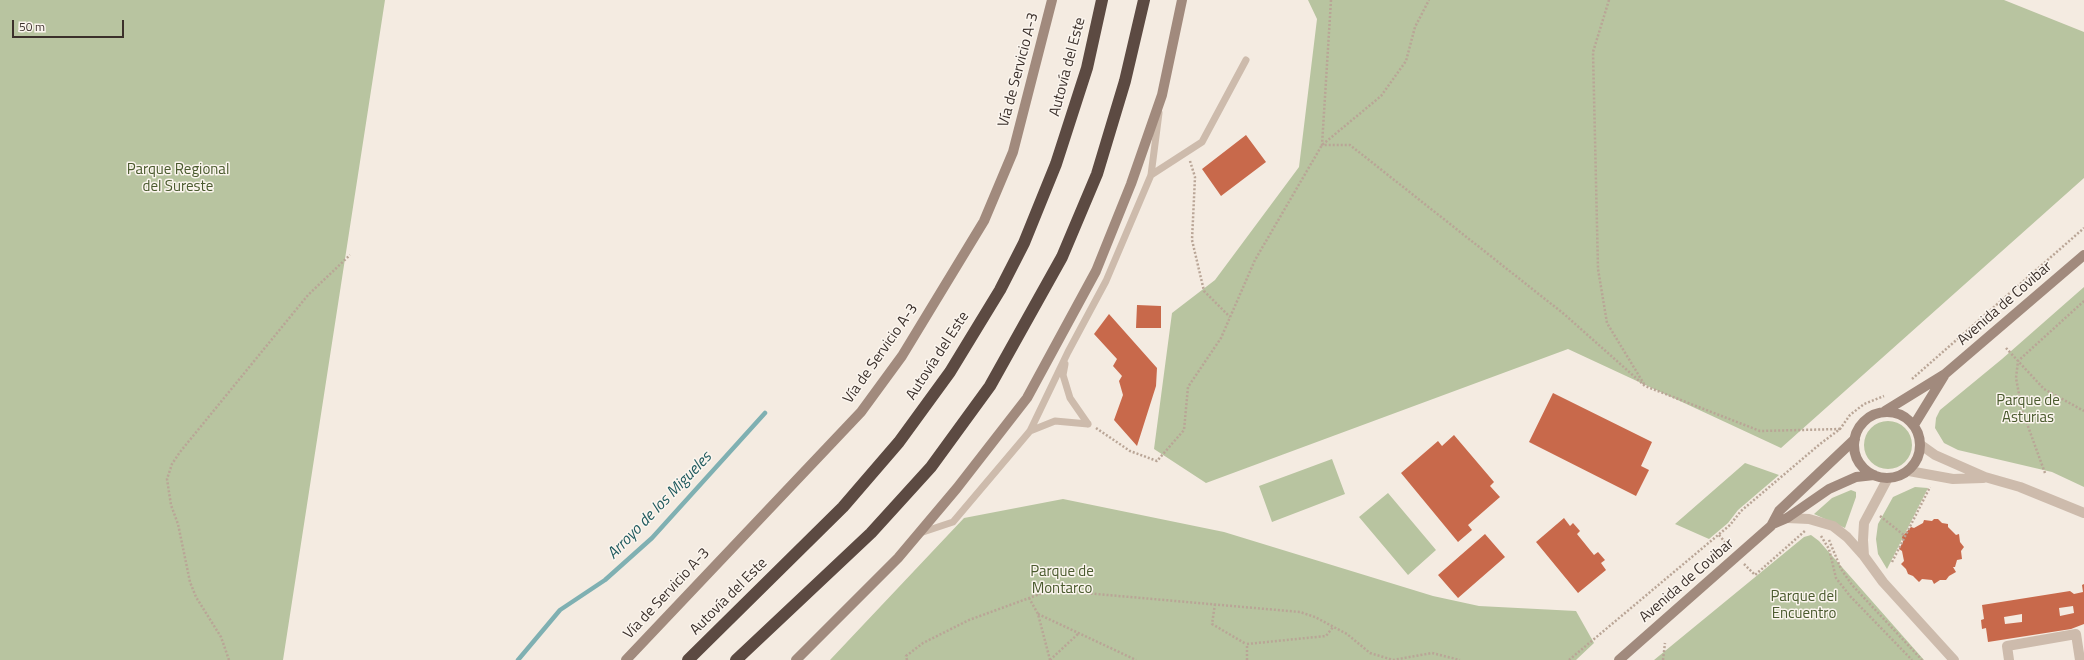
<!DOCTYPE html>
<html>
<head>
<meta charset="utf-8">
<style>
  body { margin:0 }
  #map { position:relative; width:2084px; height:660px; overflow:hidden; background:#f4ebe1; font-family:"Titillium Web",sans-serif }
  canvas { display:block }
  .scale { position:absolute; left:12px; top:20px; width:112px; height:18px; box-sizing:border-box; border:2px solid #3b302b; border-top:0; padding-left:5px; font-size:12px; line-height:14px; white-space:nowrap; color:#3b302b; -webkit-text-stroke:3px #fbf5ee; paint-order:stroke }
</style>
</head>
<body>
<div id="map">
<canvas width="2084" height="660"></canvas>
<div class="scale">50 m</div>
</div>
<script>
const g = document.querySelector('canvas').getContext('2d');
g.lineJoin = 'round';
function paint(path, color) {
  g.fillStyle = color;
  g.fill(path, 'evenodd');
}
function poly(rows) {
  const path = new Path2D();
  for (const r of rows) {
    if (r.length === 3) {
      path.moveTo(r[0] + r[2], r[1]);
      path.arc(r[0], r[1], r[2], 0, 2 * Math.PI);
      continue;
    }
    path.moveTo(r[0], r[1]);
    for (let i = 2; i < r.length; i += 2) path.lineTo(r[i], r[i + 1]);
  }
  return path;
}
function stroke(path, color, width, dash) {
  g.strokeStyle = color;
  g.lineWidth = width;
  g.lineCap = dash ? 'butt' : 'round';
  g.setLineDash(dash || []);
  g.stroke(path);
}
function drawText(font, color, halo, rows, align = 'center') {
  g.font = font + ' "Titillium Web",sans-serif';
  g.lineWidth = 3;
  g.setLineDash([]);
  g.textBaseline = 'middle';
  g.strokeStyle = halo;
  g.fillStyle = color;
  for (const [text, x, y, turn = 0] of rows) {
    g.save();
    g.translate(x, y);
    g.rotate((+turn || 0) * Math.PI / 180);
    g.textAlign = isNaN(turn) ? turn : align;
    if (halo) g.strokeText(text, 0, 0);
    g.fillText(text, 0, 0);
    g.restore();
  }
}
const green = poly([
  [0,0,385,0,283,660,0,660],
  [1308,0,2004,0,2084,32,2084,178,1781,448,1568,349,1206,483,1154,449,1172,313,1215,280,1299,167,1317,19],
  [2084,287,2084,487,2052,472,1958,450,1944,443,1935,428,1936,418,1940,410,2002,359],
  [1888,445,24],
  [1332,459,1345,494,1272,522,1259,486],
  [1745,463,1779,475,1738,510,1728,523,1709,539,1675,524],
  [1915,487,1928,488,1887,569,1878,554,1876,539,1878,524,1893,497],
  [1851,490,1856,492,1856,497,1845,528,1814,514,1832,498],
  [1388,493,1436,550,1408,575,1359,517],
  [1063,499,1224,532,1433,596,1479,606,1576,611,1594,643,1576,660,830,660,964,518],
  [1811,535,1819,541,1924,660,1654,660,1804,537]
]);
const stream = poly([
  [518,660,560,610,605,580,652,538,765,413]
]);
const building = poly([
  [1246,135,1266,162,1221,196,1202,169],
  [1137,305,1161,306,1161,328,1136,328],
  [1109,314,1157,368,1156,386,1137,446,1114,420,1123,395,1119,381,1122,376,1113,366,1117,359,1094,334],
  [1553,393,1652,442,1641,466,1649,470,1636,496,1529,442],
  [1454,435,1494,482,1490,486,1500,497,1468,525,1472,530,1458,542,1401,473,1438,441,1442,446],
  [1564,518,1570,526,1573,523,1580,531,1577,534,1594,555,1598,552,1605,560,1601,563,1606,570,1578,593,1536,542],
  [1934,519,1938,519,1942,523,1948,524,1948,527,1956,535,1959,534,1960,542,1964,547,1961,551,1962,559,1957,560,1955,567,1953,567,1956,572,1949,576,1946,580,1940,580,1934,584,1932,580,1922,579,1919,582,1913,576,1908,574,1906,569,1901,564,1904,561,1902,551,1899,549,1903,542,1902,537,1911,527,1914,528,1923,523,1924,520,1932,521],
  [1485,534,1505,557,1458,598,1438,575],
  [2084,584,2084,624,2071,629,1988,642,1986,628,1982,629,1981,620,1984,619,1982,605,2070,591,2074,594,2083,592,2082,585],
  [2073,606,2074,613,2060,616,2059,608],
  [2022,614,2022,622,2005,624,2004,617]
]);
const path = poly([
  [1331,0,1322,145,1350,145,1564,314,1645,386,1760,431,1840,429],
  [1609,0,1593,52,1598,269,1607,323,1644,384],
  [1190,161,1195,177,1192,240,1204,291,1230,317],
  [2006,348,2044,389,2084,411],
  [1912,379,2084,228],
  [1096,428,1130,451,1157,461,1184,430,1188,387,1221,338,1255,260,1322,145,1381,96,1406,61,1415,27,1429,0],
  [2045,473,2022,410,2016,378,2018,361,2084,301],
  [1880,516,1905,536],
  [1719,535,1730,548],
  [1821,536,1829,549,1836,578,1850,596,1912,660],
  [1829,540,1841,569,1852,585,1922,660],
  [1892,562,1930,487],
  [1744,564,1755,575,1806,530],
  [1029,598,1038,614,1050,660],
  [1215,604,1212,624,1246,644],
  [1038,614,1136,660],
  [229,660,221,637,196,597,190,582,178,524,171,505,167,479,172,464,180,452,308,295,350,255],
  [907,660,906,656,923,643,969,620,1051,590,1300,612,1315,617,1347,634,1370,653,1393,660,1432,653,1460,660],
  [1050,660,1079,633],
  [1247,660,1247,644,1326,636,1333,627],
  [1569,660,1730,525,1741,511,1820,444,1840,429,1850,415,1864,404,1884,396],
  [1663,660,1665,643]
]);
const lane = poly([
  [1151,175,1202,142,1246,60],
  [1065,364,1063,375,1070,398,1088,424],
  [1030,431,1055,421,1088,424],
  [920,533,953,522,1030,431,1068,352,1106,281,1151,175,1159,113]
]);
const street = poly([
  [1921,445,1935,455,1985,477,2020,487,2084,513],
  [1909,471,1953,479,1983,478],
  [1787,518,1809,519,1833,526,1847,537,1864,556,1883,582,1954,660],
  [1864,556,1863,540,1864,523,1888,478],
  [2009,660,2007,646,2076,634,2080,660]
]);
const secondary = poly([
  [1885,411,1945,374,2084,255],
  [1887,445,33],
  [1914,425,1944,376],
  [1773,524,1787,518,1829,489,1856,477,1874,475],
  [626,660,861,412,902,356,984,221,1013,152,1052,0],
  [796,660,898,558,957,488,1027,398,1096,271,1131,184,1162,95,1182,0],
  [1619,660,1771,526,1779,511,1855,439]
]);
const highway = poly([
  [688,660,843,507,899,442,950,372,1000,290,1024,243,1056,164,1087,68,1102,0],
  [736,660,871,533,931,467,990,386,1062,257,1097,174,1125,81,1144,0]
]);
const streetNames = [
  ["Autovía del Este",1068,67,-75],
  ["Vía de Servicio A-3",1019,70,-75],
  ["Avenida de Covibar",2005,304,-41],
  ["Vía de Servicio A-3",881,354,-55],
  ["Autovía del Este",938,356,-57],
  ["Avenida de Covibar",1687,581,-41],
  ["Vía de Servicio A-3",667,594,-47],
  ["Autovía del Este",729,597,-45]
];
const parkNames = [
  ["Parque Regional",178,170],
  ["del Sureste",178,187],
  ["Parque de",2028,401],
  ["Asturias",2028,418],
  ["Parque de",1062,572],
  ["Montarco",1062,589],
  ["Parque del",1804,597],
  ["Encuentro",1804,614]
];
const waterNames = [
  ["Arroyo de los Migueles",660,506,-46]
];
paint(green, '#b8c4a0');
stroke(stream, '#7fb0b2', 4.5);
paint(building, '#c8694b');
stroke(path, '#b9a596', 2.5, [2, 2]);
stroke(lane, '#cdbbac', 7);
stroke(street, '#cdbbac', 10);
stroke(secondary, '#a18a7d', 10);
stroke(highway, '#5c4a42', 12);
drawText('15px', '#3b302b', '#fbf5ee', streetNames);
drawText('15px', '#4a5a2e', '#fbf5ee', parkNames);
drawText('italic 16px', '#1f5a5e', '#fbf5ee', waterNames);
</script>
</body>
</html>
